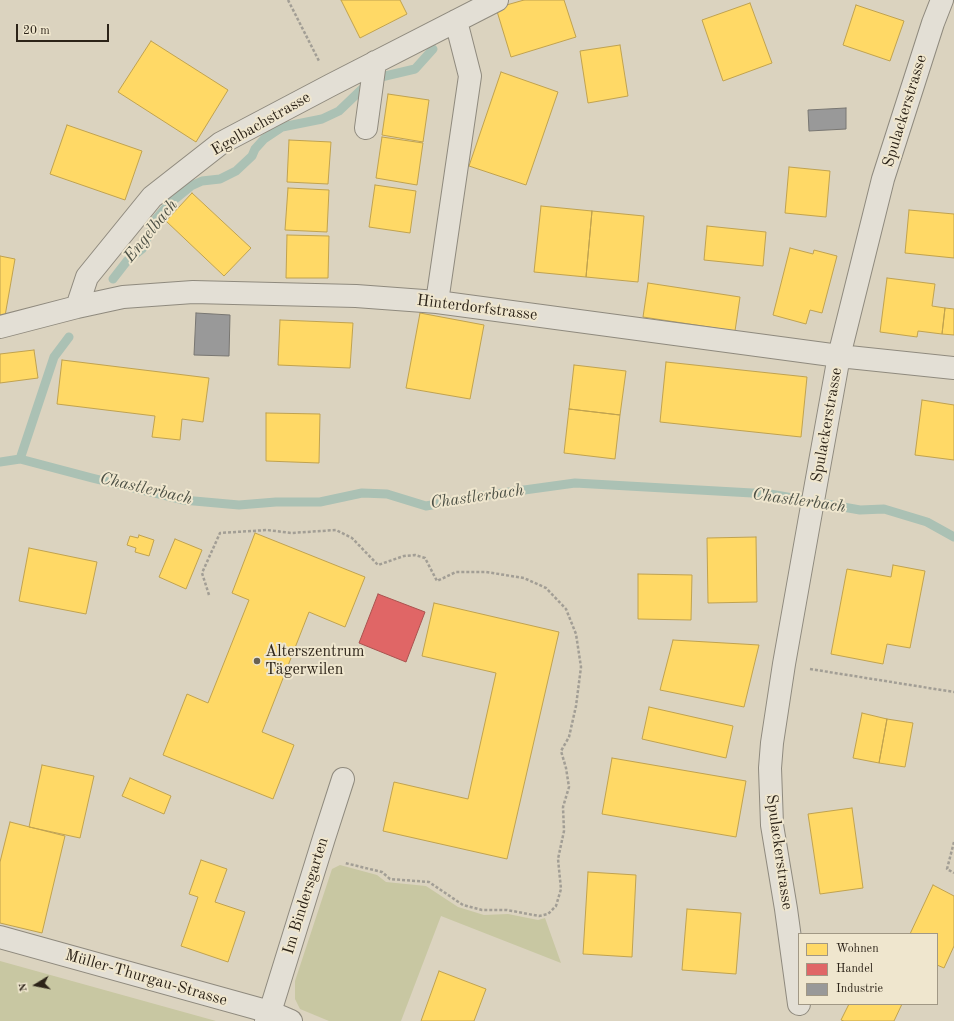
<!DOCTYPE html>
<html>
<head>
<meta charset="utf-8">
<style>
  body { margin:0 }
  #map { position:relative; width:954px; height:1021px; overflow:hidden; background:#dbd3bf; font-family:"Old Standard TT",serif }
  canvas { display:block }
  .legend { position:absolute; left:798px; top:933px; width:140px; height:72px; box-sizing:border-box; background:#efe6ce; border:1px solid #a19885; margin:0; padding:5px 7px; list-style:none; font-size:12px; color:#2c2318 }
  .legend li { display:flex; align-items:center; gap:8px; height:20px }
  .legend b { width:20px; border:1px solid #a19885 }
  .north { position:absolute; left:16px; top:965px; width:40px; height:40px; -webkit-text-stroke:3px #efe6ce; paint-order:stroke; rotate:260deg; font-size:11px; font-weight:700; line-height:16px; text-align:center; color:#2c2318 }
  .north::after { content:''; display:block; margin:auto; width:14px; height:18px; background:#2c2318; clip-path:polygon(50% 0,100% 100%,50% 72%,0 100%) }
  .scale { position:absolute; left:16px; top:24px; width:93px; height:18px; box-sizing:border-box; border:2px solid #2c2318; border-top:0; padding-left:5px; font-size:12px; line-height:14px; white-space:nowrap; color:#2c2318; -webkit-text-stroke:3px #efe6ce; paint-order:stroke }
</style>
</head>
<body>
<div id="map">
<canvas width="954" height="1021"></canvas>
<ul class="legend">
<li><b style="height:11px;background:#ffd966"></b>Wohnen</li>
<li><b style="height:11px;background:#e06666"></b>Handel</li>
<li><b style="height:11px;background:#999"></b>Industrie</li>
</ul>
<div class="north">N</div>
<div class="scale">20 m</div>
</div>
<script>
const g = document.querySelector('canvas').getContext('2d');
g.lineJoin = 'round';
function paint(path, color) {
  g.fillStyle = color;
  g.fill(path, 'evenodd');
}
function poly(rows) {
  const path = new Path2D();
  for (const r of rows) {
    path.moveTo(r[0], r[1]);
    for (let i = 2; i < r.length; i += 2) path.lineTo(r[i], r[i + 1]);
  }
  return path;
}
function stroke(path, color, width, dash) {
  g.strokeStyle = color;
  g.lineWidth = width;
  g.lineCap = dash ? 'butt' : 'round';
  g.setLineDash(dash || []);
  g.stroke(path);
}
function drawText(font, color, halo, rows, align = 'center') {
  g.font = font + ' "Old Standard TT",serif';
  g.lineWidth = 4;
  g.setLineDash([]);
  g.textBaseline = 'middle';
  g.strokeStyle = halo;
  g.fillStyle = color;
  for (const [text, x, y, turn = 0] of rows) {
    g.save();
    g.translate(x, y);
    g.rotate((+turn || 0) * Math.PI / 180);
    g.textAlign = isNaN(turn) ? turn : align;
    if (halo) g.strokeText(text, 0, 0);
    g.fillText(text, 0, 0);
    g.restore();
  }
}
const green = poly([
  [340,865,377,875,386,882,426,886,458,907,484,915,508,914,538,920,545,918,561,963,441,916,401,1021,329,1021,300,1009,295,999,295,981,332,869],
  [0,961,216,1021,0,1021]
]);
const homes = poly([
  [341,0,400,0,407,14,360,38,341,0],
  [524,0,564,0,576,37,511,57,496,8,524,0],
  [750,3,772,63,723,81,702,20,750,3],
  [856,5,904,21,890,61,843,45,856,5],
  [151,41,228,90,196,142,118,92,151,41],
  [620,45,628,96,588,103,580,51,620,45],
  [501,72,558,92,526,185,469,166,501,72],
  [388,94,429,100,423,142,382,135,388,94],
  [67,125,142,151,125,200,50,174,67,125],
  [382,137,423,143,417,185,376,178,382,137],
  [289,140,331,142,328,184,287,182,289,140],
  [789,167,830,171,826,217,785,213,789,167],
  [375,185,416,191,410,233,369,227,375,185],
  [288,188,329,190,327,232,285,230,288,188],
  [192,193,251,248,224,276,166,221,192,193],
  [541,206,592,211,586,277,534,272,541,206],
  [909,210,954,214,954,258,905,253,909,210],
  [592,211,644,216,638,282,586,277,592,211],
  [707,226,766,232,763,266,704,260,707,226],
  [287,235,329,236,328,278,286,278,287,235],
  [790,248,813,254,814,250,837,256,822,313,810,310,806,324,773,315,790,248],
  [0,256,15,259,5,316,0,315,0,256],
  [887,278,935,284,932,306,945,308,942,334,918,331,917,337,880,332,887,278],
  [648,283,740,297,735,331,643,317,648,283],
  [945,308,954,309,954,335,942,334,945,308],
  [420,313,484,325,470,399,406,388,420,313],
  [280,320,353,323,350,368,278,365,280,320],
  [34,350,38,378,0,383,0,354,34,350],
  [62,360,209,378,203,422,182,419,180,440,152,437,155,416,57,404,62,360],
  [666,362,807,377,801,437,660,422,666,362],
  [574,365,626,371,620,415,569,409,574,365],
  [922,400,954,405,954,460,915,455,922,400],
  [569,409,620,415,615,459,564,453,569,409],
  [266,413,320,414,319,463,266,461,266,413],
  [255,533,365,577,345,627,309,612,262,732,294,745,273,799,163,755,187,694,208,703,249,600,232,593,255,533],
  [139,535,154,540,149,556,135,552,136,548,127,545,130,536,138,538,139,535],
  [756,537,757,602,708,603,707,538,756,537],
  [175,539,202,550,186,589,159,577,175,539],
  [29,548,97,562,86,614,19,601,29,548],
  [893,565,925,571,910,648,887,644,883,664,831,654,847,569,891,577,893,565],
  [638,574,692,575,691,620,638,619,638,574],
  [434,603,559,632,507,859,383,831,394,782,468,799,496,673,422,656,434,603],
  [673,640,759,645,744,707,660,690,673,640],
  [649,707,733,726,726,758,642,739,649,707],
  [862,713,887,719,879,763,853,758,862,713],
  [887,719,913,723,905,767,879,763,887,719],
  [612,758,746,781,736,837,602,814,612,758],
  [42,765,94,776,80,838,29,827,42,765],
  [130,778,171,796,164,814,122,796,130,778],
  [852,808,863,888,820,894,808,814,852,808],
  [10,822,65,836,42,933,0,923,0,862,10,822],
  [201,860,227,869,215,902,245,912,228,962,181,946,198,897,189,894,201,860],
  [588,872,636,875,632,957,583,954,588,872],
  [933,885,954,896,954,946,944,968,937,965,937,934,910,934,933,885],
  [687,909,741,913,736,974,682,970,687,909],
  [439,971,486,989,474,1021,421,1021,439,971],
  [849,1004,902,1004,894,1021,844,1021,841,1020,849,1004]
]);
const shops = poly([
  [378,594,425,612,406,662,359,643,378,594]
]);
const industry = poly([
  [846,108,846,129,809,131,808,110,846,108],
  [196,313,230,315,229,356,194,355,196,313]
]);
const stream = poly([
  [113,279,127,261,142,249,156,219,169,204,191,186,202,181,220,179,236,171,252,156,255,149,264,139,282,127,322,119,339,111,362,89,381,77,415,69,433,49],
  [20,459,54,357,69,337],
  [0,462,20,459,92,478,183,500,239,505,276,502,320,502,362,493,387,494,426,506,488,495,575,483,770,494,860,510,884,509,927,522,954,537]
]);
const path = poly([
  [288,0,319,61],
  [209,595,202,573,220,533,267,530,291,533,336,530,352,538,378,565,404,556,415,555,425,558,437,581,456,572,486,572,524,578,546,588,566,609,576,634,581,667,576,706,569,737,561,751,566,768,569,787,563,807,564,831,558,859,561,889,556,906,548,914,539,916,507,910,482,910,463,905,429,882,390,879,382,872,345,863],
  [810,669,954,692],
  [954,842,947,869,954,873]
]);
const minor = poly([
  [366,128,375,62],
  [437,302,470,76,456,21],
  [77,307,87,277,152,197,221,143,331,85,497,0],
  [0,327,77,307,123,297,193,292,356,296,437,302,839,356,954,368],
  [0,937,270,1012,291,1021],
  [799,1004,786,909,772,825,770,768,772,743,784,664,809,523,839,356,883,179,933,23,942,0],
  [266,1021,270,1012,324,838,343,779]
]);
const markers = [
  [257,661,4,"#696152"]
];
const streetNames = [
  ["Spulackerstrasse",905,111,-73],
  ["Egelbachstrasse",261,124,-30],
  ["Hinterdorfstrasse",477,308,7],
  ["Spulackerstrasse",827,425,-80],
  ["Spulackerstrasse",779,852,82],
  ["Im Bindersgarten",306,896,-73],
  ["Müller-Thurgau-Strasse",146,978,16]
];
const poiNames = [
  ["Alterszentrum",265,652],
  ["Tägerwilen",265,670]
];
const waterNames = [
  ["Engelbach",151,231,-51],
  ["Chastlerbach",146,489,13],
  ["Chastlerbach",477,497,-8],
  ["Chastlerbach",799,501,8]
];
paint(green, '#c8c7a2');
paint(homes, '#ffd966');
stroke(homes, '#c0a24f', 1);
paint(shops, '#e06666');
stroke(shops, '#aa524f', 1);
paint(industry, '#999');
stroke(industry, '#787672', 1);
stroke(stream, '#abc1b4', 9);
stroke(minor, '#8f8a7e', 24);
stroke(path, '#a29e95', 2.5, [3, 2]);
stroke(minor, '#e3dfd5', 22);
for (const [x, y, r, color] of markers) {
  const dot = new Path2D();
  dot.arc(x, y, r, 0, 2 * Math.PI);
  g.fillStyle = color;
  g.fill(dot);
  stroke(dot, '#efe6ce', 1.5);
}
drawText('16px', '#2c2318', '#efe6ce', streetNames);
drawText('16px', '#2c2318', '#efe6ce', poiNames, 'left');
drawText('italic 17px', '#4c5045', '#efe6ce', waterNames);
</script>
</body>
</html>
